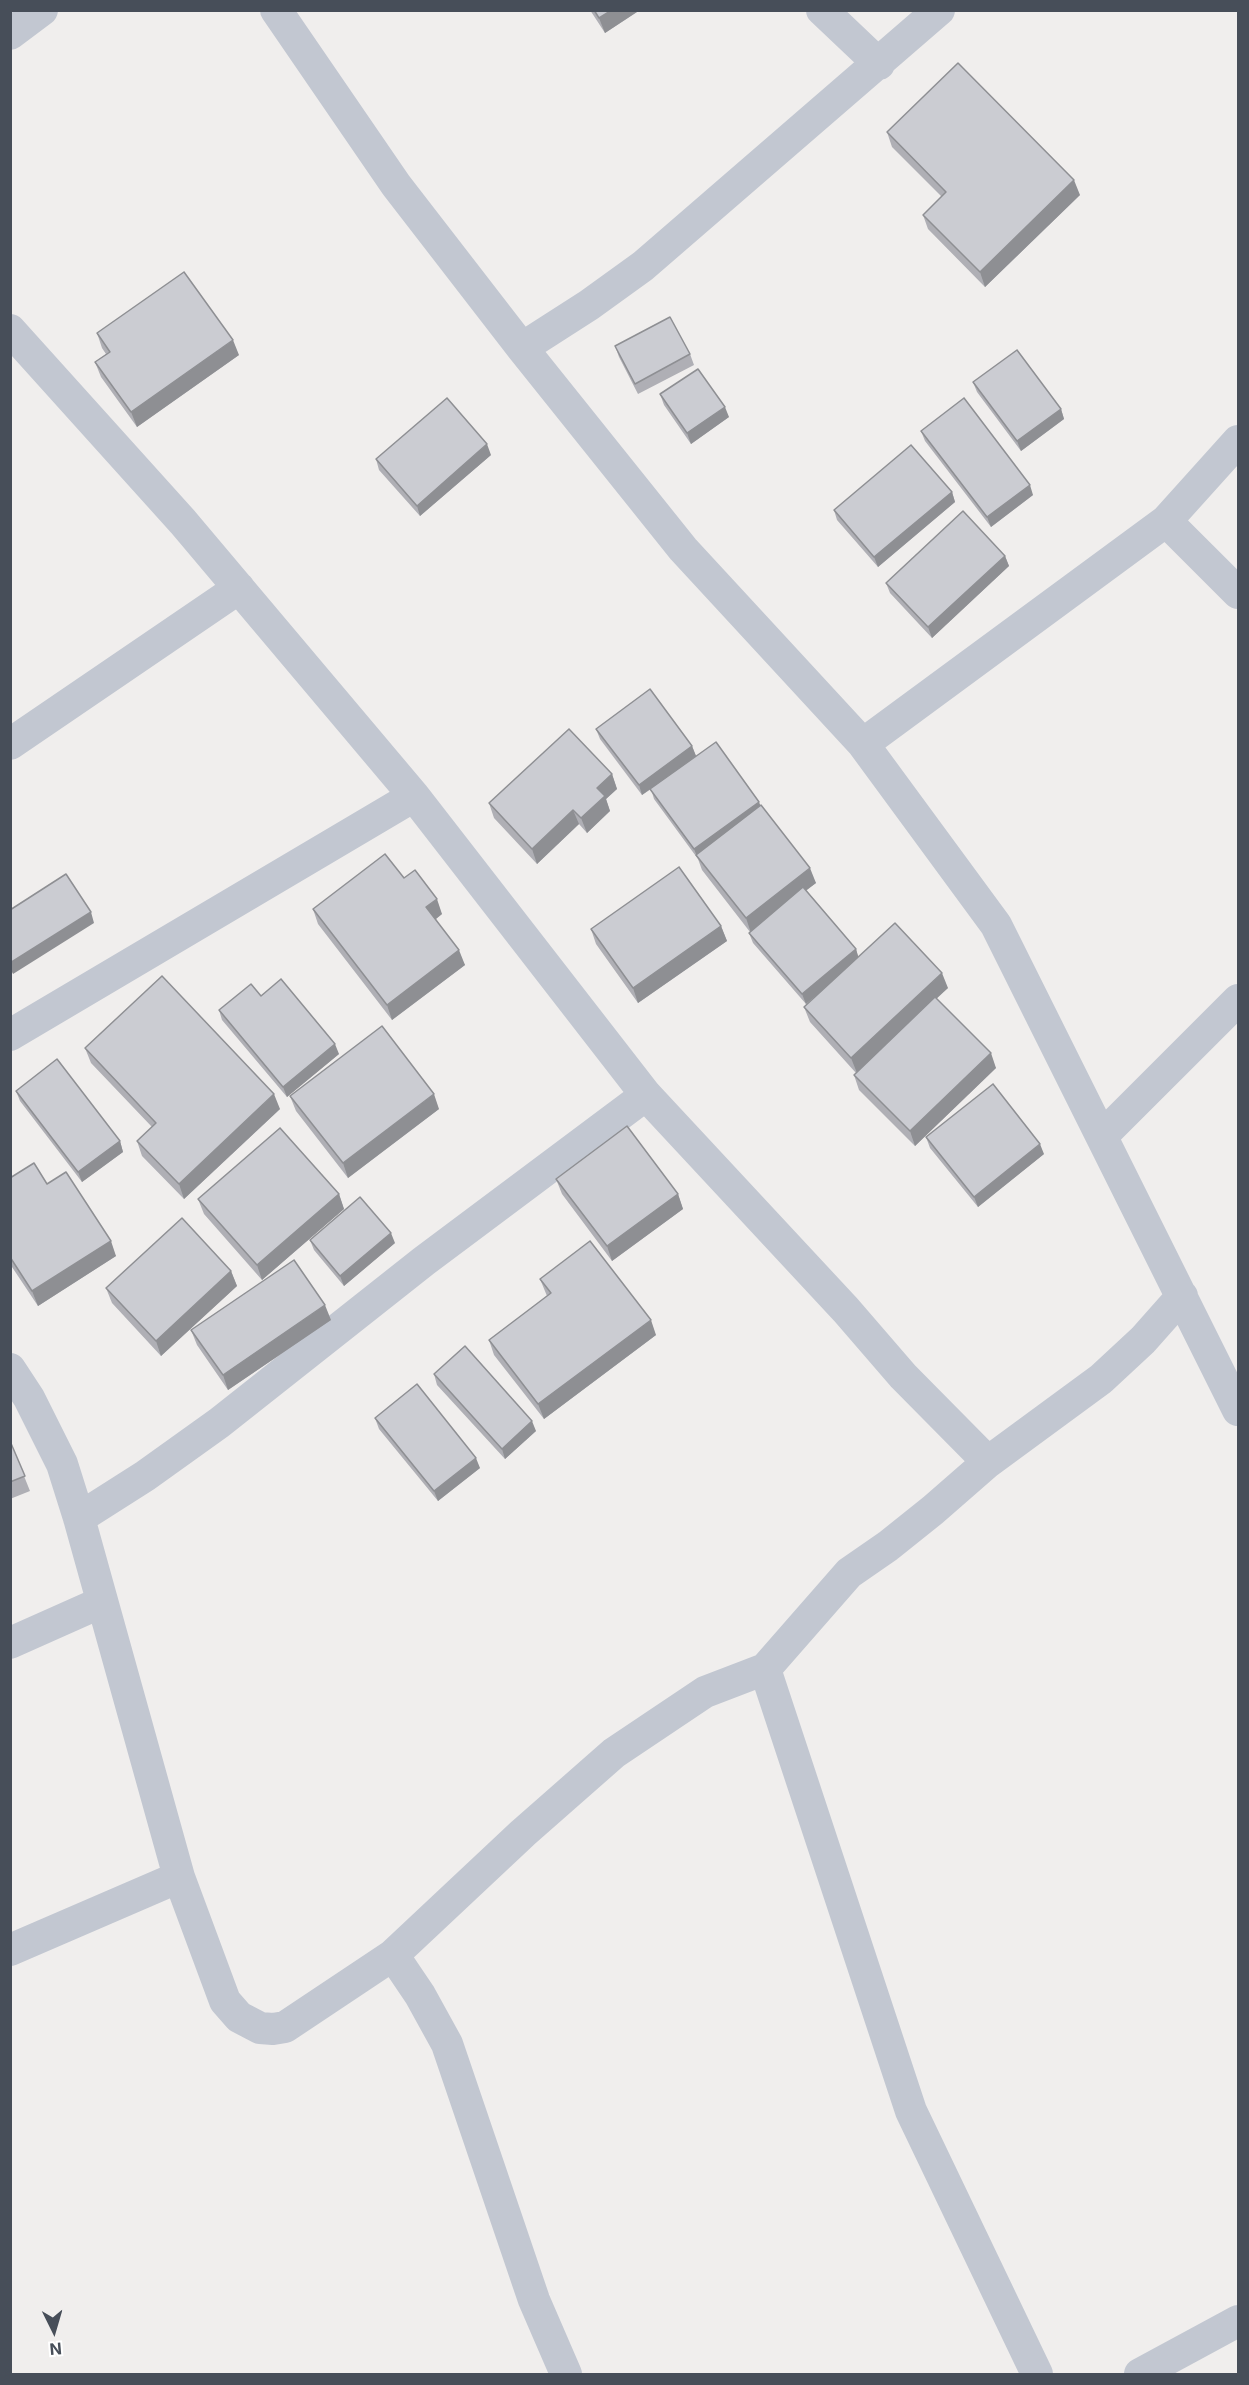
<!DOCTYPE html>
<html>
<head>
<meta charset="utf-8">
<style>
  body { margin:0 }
  #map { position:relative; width:1249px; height:2385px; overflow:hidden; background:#f0eeed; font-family:Inter,sans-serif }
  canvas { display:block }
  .frame { position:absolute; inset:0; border:12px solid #474e59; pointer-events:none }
  .north { position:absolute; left:24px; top:2301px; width:60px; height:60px; -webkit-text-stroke:4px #fff; paint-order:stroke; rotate:175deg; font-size:16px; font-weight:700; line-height:24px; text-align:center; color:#474e59 }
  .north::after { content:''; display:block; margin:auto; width:21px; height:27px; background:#474e59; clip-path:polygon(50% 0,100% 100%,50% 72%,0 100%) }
</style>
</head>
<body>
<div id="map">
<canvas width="1249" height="2385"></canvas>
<div class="frame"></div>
<div class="north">N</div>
</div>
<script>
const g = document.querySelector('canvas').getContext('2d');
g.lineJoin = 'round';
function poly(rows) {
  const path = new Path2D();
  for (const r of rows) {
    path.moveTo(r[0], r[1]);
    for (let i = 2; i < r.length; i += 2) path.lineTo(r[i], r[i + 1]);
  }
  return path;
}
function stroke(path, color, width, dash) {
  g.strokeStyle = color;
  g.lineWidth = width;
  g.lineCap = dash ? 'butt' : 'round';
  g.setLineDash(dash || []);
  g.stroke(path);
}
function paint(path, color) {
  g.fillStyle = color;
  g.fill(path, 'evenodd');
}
const street = poly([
  [276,10,396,185,522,348,683,549,863,744,996,925,1238,1410],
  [822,10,879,64],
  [10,34,42,10],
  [10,330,183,522,414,796,646,1095,846,1310,903,1376,988,1462],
  [522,348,589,305,643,266,939,10],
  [1166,521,1238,593],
  [10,744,239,588],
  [863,744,1166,521,1238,441],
  [10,1035,414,796],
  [1102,1136,1238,1000],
  [10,1369,29,1398,62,1464,79,1518,179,1877,225,2001,239,2017,260,2028,273,2029,285,2027,393,1955,420,1995,447,2044,534,2300,566,2374],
  [79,1518,145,1476,219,1423,424,1261,646,1095],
  [10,1643,102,1602],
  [765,1669,911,2111,1037,2374],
  [10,1950,179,1877],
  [393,1955,523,1833,614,1753,705,1692,765,1669,849,1573,888,1546,933,1510,988,1462,1101,1379,1143,1340,1182,1296],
  [1140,2374,1238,2321]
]);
const wall = poly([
  [590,10,640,10,605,33],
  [887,132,1080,195,985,287,928,229,923,215,942,197,892,147],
  [97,333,239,355,137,427,101,377,95,362,106,354,102,348],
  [615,346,690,354,694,365,638,394,619,357],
  [973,382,1061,409,1064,419,1021,451,977,392],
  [660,394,729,417,691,444,664,405],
  [921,431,1033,495,991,527,925,441],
  [491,455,420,516,379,470,376,459],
  [952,492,955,502,878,567,837,520,834,510],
  [1005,556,1009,566,932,638,890,593,886,583],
  [596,729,692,746,696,756,760,806,816,883,806,890,856,949,858,957,948,988,936,998,996,1068,915,1146,859,1090,854,1075,856,1073,810,1022,804,1007,821,992,806,1004,753,943,749,933,750,932,702,870,698,859,654,799,651,789,642,795,600,739],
  [612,774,617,789,606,799,610,811,587,833,579,824,537,864,494,818,489,803],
  [404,878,442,914,436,919,465,965,392,1020,318,924,313,909],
  [721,926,727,941,638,1003,596,944,591,929],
  [261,996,339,1054,287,1097,222,1020,219,1010],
  [85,1048,280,1109,184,1199,142,1156,137,1141,152,1127,91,1063],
  [16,1091,120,1141,123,1152,82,1182,20,1101],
  [290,1096,439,1109,348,1178,296,1111],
  [926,1137,1044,1154,978,1207,930,1148],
  [10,1178,47,1184,116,1256,38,1306,10,1264],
  [556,1179,678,1194,683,1209,612,1261,562,1194],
  [339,1194,344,1209,262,1280,204,1214,198,1199],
  [310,1240,395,1243,344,1286,314,1250],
  [231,1271,237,1286,161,1356,112,1303,106,1288],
  [540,1279,656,1335,544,1419,494,1355,489,1340,547,1296],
  [331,1320,228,1390,197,1345,191,1330],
  [434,1374,536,1431,505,1459,437,1385],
  [375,1418,480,1468,438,1501,379,1429],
  [10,1441,30,1491,10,1499]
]);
const shadedWall = poly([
  [612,10,640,10,605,33,599,18],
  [1074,180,1080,195,985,287,980,272],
  [233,340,239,355,137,427,131,412],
  [725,407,729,417,691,444,687,433],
  [1061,409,1064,419,1021,451,1017,441],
  [487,444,491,455,420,516,417,506],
  [1030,485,1033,495,991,527,987,517],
  [952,492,955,502,878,567,874,557],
  [1005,556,1009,566,932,638,928,627],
  [692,746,696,756,642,795,639,785],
  [612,774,617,789,606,799,610,811,587,833,581,818,597,788],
  [759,802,763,812,696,855,698,859,694,849],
  [573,810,579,824,537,864,532,849],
  [810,868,816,883,751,933,746,918],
  [437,899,442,914,432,922,426,907],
  [91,912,94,923,13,974,10,968,10,963],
  [721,926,727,941,638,1003,633,988],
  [856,949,859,959,806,1004,802,994],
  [459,950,465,965,392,1020,387,1005],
  [942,973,948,988,857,1073,851,1058],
  [335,1044,339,1054,287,1097,283,1087],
  [991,1053,996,1068,915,1146,910,1131],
  [274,1094,280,1109,184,1199,179,1184],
  [434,1094,439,1109,348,1178,343,1163],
  [120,1141,123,1152,82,1182,78,1172],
  [1040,1144,1044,1154,978,1207,974,1197],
  [339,1194,344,1209,262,1280,257,1265],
  [678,1194,683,1209,612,1261,607,1246],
  [391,1233,395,1243,344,1286,340,1276],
  [111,1241,116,1256,38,1306,32,1291],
  [231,1271,237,1286,161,1356,156,1341],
  [325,1305,331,1320,228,1390,223,1375],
  [651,1320,656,1335,544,1419,538,1404],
  [532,1421,536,1431,505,1459,502,1449],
  [476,1458,480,1468,438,1501,434,1491]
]);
const building = poly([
  [594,10,612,10,599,18,594,10],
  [958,63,1074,180,980,272,923,215,946,192,887,132,958,63],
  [184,272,233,340,131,412,95,362,110,352,97,333,184,272],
  [670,317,690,354,635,384,615,346,670,317],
  [1017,350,1061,409,1017,441,973,382,1017,350],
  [698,369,725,407,687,433,660,394,698,369],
  [447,398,487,444,417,506,376,459,447,398],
  [964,398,1030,485,987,517,921,431,964,398],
  [911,445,952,492,874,557,834,510,911,445],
  [963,511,1005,556,928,627,886,583,963,511],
  [650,689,692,746,639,785,596,729,650,689],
  [569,729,612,774,597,788,605,796,581,818,573,810,532,849,489,803,569,729],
  [716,742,759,802,694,849,650,789,716,742],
  [761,805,810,868,746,918,696,855,761,805],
  [385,854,404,878,415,870,437,899,426,907,459,950,387,1005,313,909,385,854],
  [679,867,721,926,633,988,591,929,679,867],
  [66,874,91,912,10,963,10,910,66,874],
  [803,887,856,949,802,994,749,933,803,887],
  [895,923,942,973,851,1058,804,1007,895,923],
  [162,976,274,1094,179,1184,137,1141,156,1123,85,1048,162,976],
  [281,979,335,1044,283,1087,219,1010,251,984,261,996,281,979],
  [935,997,991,1053,910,1131,854,1075,935,997],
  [382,1026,434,1094,343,1163,290,1096,382,1026],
  [57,1059,120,1141,78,1172,16,1091,57,1059],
  [993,1084,1040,1144,974,1197,926,1137,993,1084],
  [627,1126,678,1194,607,1246,556,1179,627,1126],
  [280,1128,339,1194,257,1265,198,1199,280,1128],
  [34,1163,47,1184,66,1172,111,1241,32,1291,10,1257,10,1178,34,1163],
  [360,1197,391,1233,340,1276,310,1240,360,1197],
  [182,1218,231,1271,156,1341,106,1288,182,1218],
  [590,1241,651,1320,538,1404,489,1340,551,1293,540,1279,590,1241],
  [294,1260,325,1305,223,1375,191,1330,294,1260],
  [465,1346,532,1421,502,1449,434,1374,465,1346],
  [417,1384,476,1458,434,1491,375,1418,417,1384],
  [10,1441,25,1476,10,1482,10,1441]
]);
stroke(street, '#c2c7d1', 32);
paint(wall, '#afafb5');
paint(shadedWall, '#8e8f93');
paint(building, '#cbccd2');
stroke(building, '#8e8f93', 1.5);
</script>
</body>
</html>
